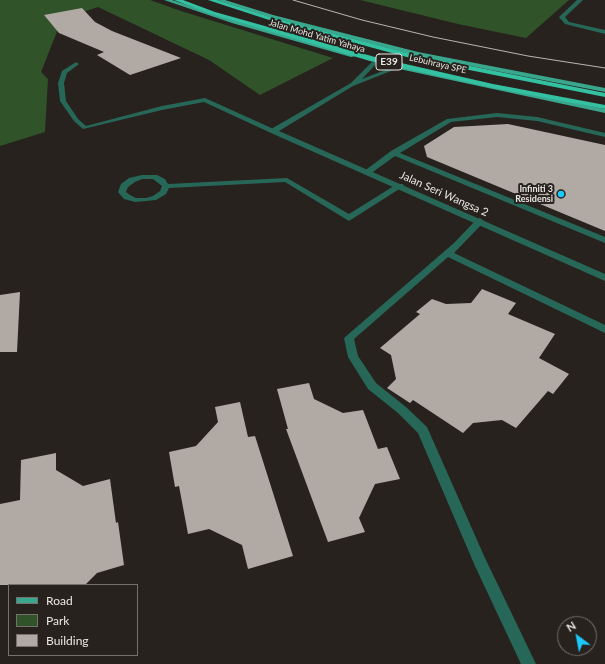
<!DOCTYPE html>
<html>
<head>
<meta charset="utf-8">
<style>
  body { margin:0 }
  #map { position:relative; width:605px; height:664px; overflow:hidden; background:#27221d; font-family:Lato,sans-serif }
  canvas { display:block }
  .legend { position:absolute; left:8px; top:584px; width:130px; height:72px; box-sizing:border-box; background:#27221d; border:1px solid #75716d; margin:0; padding:5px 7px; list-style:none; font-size:12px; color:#eae7e4 }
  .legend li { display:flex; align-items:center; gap:8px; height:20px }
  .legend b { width:20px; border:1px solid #75716d }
  .north { position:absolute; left:557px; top:616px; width:40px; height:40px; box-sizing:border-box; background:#27221d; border:1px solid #75716d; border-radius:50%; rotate:328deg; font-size:11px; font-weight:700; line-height:16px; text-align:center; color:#eae7e4 }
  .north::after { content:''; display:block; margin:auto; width:14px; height:18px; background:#1cc9fc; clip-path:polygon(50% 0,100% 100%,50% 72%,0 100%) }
</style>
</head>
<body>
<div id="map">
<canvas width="605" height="664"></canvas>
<ul class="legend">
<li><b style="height:5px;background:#38a78d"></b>Road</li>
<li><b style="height:11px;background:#305329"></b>Park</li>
<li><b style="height:11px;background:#b1aaa4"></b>Building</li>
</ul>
<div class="north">N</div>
</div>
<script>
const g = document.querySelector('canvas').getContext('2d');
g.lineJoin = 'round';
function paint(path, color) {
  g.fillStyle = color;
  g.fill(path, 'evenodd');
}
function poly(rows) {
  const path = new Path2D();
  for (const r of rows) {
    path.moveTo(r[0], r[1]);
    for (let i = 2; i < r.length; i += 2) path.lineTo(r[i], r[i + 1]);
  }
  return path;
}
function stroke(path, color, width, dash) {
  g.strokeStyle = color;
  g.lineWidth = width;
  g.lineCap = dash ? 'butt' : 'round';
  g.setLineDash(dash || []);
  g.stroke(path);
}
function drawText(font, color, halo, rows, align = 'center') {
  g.font = font + ' Lato,sans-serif';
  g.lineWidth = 4;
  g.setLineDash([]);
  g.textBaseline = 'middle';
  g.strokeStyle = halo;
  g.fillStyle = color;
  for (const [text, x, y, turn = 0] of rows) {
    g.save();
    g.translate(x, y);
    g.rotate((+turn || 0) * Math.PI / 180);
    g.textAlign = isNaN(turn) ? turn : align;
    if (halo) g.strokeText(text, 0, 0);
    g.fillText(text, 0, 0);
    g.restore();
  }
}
const green = poly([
  [0,0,150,0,181,11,333,58,260,95,209,60,98,7,62,19,41,72,48,79,45,132,0,146],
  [360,0,569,0,526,38,458,24]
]);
const building = poly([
  [82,8,95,22,112,31,181,58,130,75,97,55,104,52,59,33,44,15],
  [508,124,605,145,605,231,427,157,424,146,454,127],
  [482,289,516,303,508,314,555,334,539,358,569,374,553,394,548,391,516,428,502,420,473,423,463,433,413,400,410,403,387,388,396,379,391,355,380,348,420,314,416,312,432,299,446,304,471,303],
  [20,292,17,352,0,352,0,295],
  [309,383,314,399,343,413,363,410,378,449,387,447,400,479,375,484,359,518,365,532,328,542,286,429,288,429,277,389],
  [240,402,248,437,255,436,293,556,248,569,242,545,209,529,188,534,179,486,175,487,169,452,196,446,218,422,215,407],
  [56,453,56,470,83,486,110,479,116,523,118,522,124,565,97,573,85,585,0,585,0,504,20,500,21,460]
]);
const lane = poly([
  [577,0,583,0,565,17,569,22,605,30,605,34,565,24,559,17,577,0],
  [76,62,79,64,67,73,64,83,66,101,78,119,86,126,162,106,205,98,278,131,274,133,271,133,204,102,162,110,83,129,74,121,60,101,58,83,62,71,76,62],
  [497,113,537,117,605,133,605,137,537,121,497,117,451,122,400,153,605,237,605,243,395,156,370,174,364,174,363,172,391,151,447,119,497,113],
  [142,175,157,175,165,179,168,184,287,178,349,214,397,184,403,184,404,186,349,221,285,182,169,188,166,194,156,200,135,202,124,199,118,192,121,184,129,178,142,175],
  [142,179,153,179,162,186,160,191,153,196,146,198,136,198,130,195,126,192,128,187,135,182,142,179],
  [480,218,484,221,483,223,454,253,605,325,605,333,448,257,354,339,358,356,376,383,406,407,427,427,485,558,536,664,521,664,475,566,418,433,398,413,368,389,348,357,344,338,454,243,477,219,480,218]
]);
const street = poly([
  [373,61,378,62,362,79,396,66,401,67,353,86,279,131,605,274,605,281,271,133,271,129,351,83,373,61]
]);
const primary = poly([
  [164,0,172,0,236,21,356,56,351,57,232,23,164,0],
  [217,0,225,0,273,15,418,52,605,88,605,92,418,56,269,17,217,0],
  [378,61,605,109,605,113,376,64,376,62,378,61]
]);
const highway = poly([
  [174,0,183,0,215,12,375,57,493,84,605,105,605,109,493,88,370,61,211,14,174,0],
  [208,0,217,0,270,17,415,55,605,93,605,97,414,59,266,19,208,0]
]);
const tram = poly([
  [293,0,362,20,433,37,528,56,605,68]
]);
const markers = [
  [561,194,4,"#1cc9fc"]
];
const farStreetnames = [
  ["Jalan Mohd Yatim Yahaya",317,36,16],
  ["Lebuhraya SPE",438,64,13]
];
const farPoinames = [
  ["Infiniti 3",553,189],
  ["Residensi",553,199]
];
const shields = [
  [389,62,26]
];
const shieldNames = [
  ["E39",389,62]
];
const streetNames = [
  ["Jalan Seri Wangsa 2",444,194,24]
];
paint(green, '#305329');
paint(building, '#b1aaa4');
paint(lane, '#276758');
paint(street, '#276758');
paint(primary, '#38a78d');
paint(highway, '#34c1a2');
stroke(tram, '#b9b6b2', 1);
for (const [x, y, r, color] of markers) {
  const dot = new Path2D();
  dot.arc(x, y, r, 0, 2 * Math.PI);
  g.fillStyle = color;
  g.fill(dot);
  stroke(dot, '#27221d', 1.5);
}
drawText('9px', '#eae7e4', '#27221d', farStreetnames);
drawText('bold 9px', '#eae7e4', '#27221d', farPoinames, 'right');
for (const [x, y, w] of shields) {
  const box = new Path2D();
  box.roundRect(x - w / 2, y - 8, w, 16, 3);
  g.fillStyle = '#27221d';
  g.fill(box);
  stroke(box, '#eae7e4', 1);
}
drawText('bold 10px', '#eae7e4', null, shieldNames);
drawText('11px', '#eae7e4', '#27221d', streetNames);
</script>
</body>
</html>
